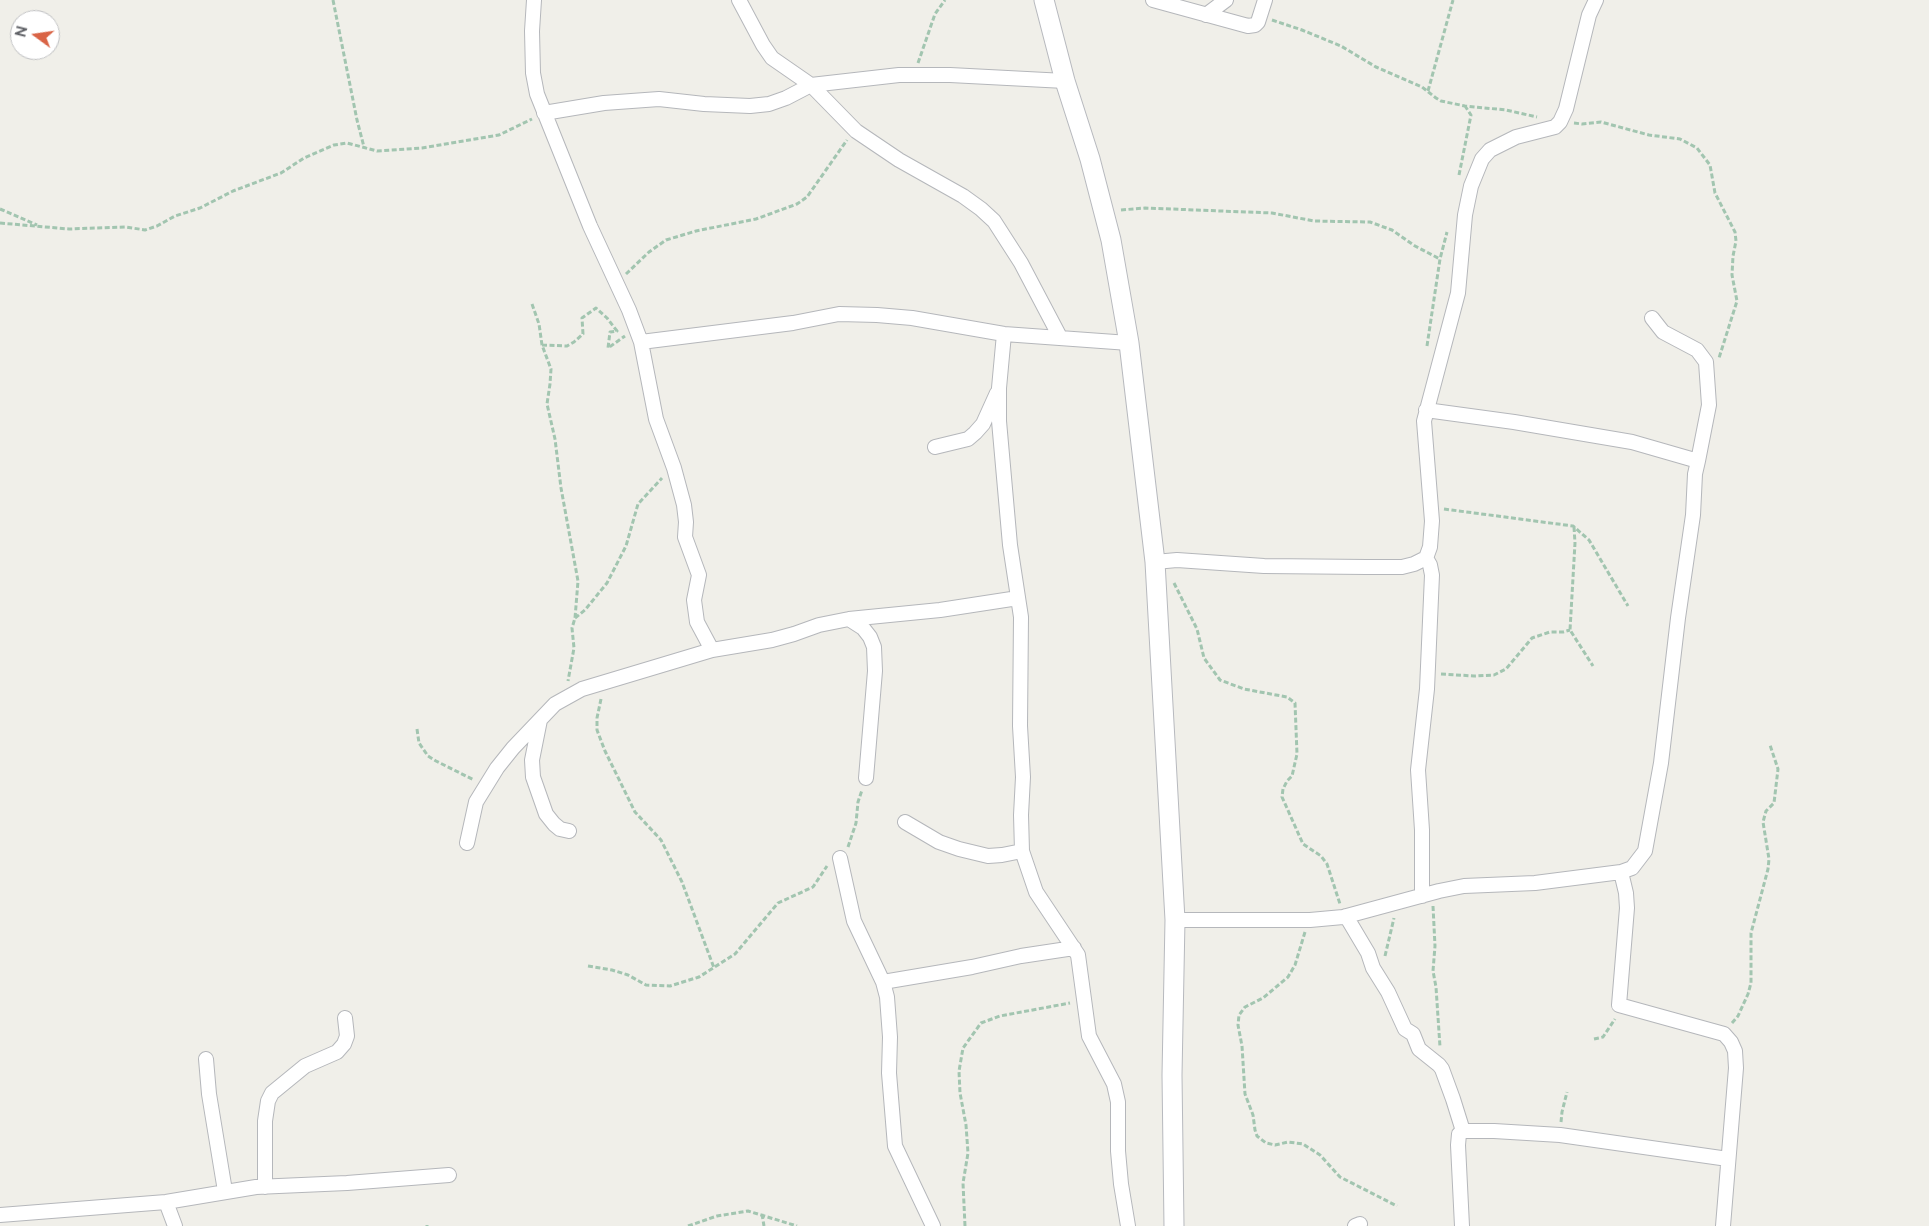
<!DOCTYPE html>
<html>
<head>
<meta charset="utf-8">
<style>
  body { margin:0 }
  #map { position:relative; width:1929px; height:1226px; overflow:hidden; background:#f0efe9; font-family:Raleway,sans-serif }
  canvas { display:block }
  .north { position:absolute; left:10px; top:10px; width:50px; height:50px; box-sizing:border-box; background:#fff; border:1px solid #bfc0c2; border-radius:50%; rotate:284deg; font-size:14px; font-weight:700; line-height:20px; text-align:center; color:#606267 }
  .north::after { content:''; display:block; margin:auto; width:18px; height:22px; background:#d96446; clip-path:polygon(50% 0,100% 100%,50% 72%,0 100%) }
</style>
</head>
<body>
<div id="map">
<canvas width="1929" height="1226"></canvas>
<div class="north">N</div>
</div>
<script>
const g = document.querySelector('canvas').getContext('2d');
g.lineJoin = 'round';
function poly(rows) {
  const path = new Path2D();
  for (const r of rows) {
    path.moveTo(r[0], r[1]);
    for (let i = 2; i < r.length; i += 2) path.lineTo(r[i], r[i + 1]);
  }
  return path;
}
function stroke(path, color, width, dash) {
  g.strokeStyle = color;
  g.lineWidth = width;
  g.lineCap = dash ? 'butt' : 'round';
  g.setLineDash(dash || []);
  g.stroke(path);
}
const path = poly([
  [333,0,357,120,364,147],
  [1272,20,1302,30,1341,46,1376,67,1422,87,1436,98,1441,101,1465,106,1506,110,1537,117],
  [918,63,935,14,945,0],
  [1428,91,1453,0],
  [1574,123,1582,124,1601,122,1649,135,1680,139,1697,148,1710,165,1715,193,1735,232,1736,241,1733,256,1732,275,1737,301,1719,358],
  [1459,175,1471,115,1465,106],
  [0,209,37,225],
  [1121,210,1145,208,1272,213,1314,221,1370,222,1392,230,1415,246,1440,259],
  [0,223,69,229,126,227,145,230,157,226,175,216,200,208,233,191,281,173,304,158,334,145,347,143,377,151,422,148,499,135,532,119],
  [626,274,649,252,666,240,696,231,756,219,797,204,807,197,847,140],
  [532,304,539,324,542,345,551,369,550,384,547,404,555,439,561,488,578,581,575,618,572,628,574,648,568,681],
  [542,345,567,346,574,342,583,334,582,318,596,308,607,318,617,331,610,332,608,348,625,336],
  [1427,346,1440,259,1447,232],
  [1444,509,1573,526,1589,540,1628,606],
  [1574,527,1575,543,1570,630,1593,666],
  [1174,583,1197,629,1204,658,1220,680,1244,689,1287,697,1295,703,1297,754,1292,776,1287,781,1283,789,1282,797,1303,844,1321,856,1327,864,1340,904],
  [575,618,585,610,607,583,626,546,638,504,662,478],
  [1441,674,1474,676,1494,675,1506,669,1532,638,1550,632,1563,632,1570,630],
  [601,699,597,718,597,730,605,751,635,812,661,840,682,882,714,968],
  [417,729,419,743,428,756,436,761,474,780],
  [848,847,856,823,858,802,862,790],
  [1433,906,1435,946,1433,971,1436,987,1440,1047],
  [1305,932,1295,965,1288,977,1263,998,1245,1007,1239,1015,1238,1025,1242,1046,1245,1094,1253,1115,1255,1130,1257,1136,1266,1143,1275,1145,1288,1142,1303,1144,1320,1155,1340,1177,1397,1206],
  [1385,956,1394,918],
  [588,966,612,970,628,975,646,985,670,986,699,977,735,954,778,903,813,887,827,866],
  [1732,1023,1738,1016,1748,994,1751,983,1751,933,1768,869,1769,859,1763,822,1766,811,1774,803,1778,769,1770,745],
  [1594,1039,1603,1037,1615,1019],
  [1561,1122,1562,1112,1567,1092],
  [762,1214,764,1226],
  [427,1225,427,1226],
  [688,1226,717,1216,748,1211,797,1226],
  [965,1226,963,1183,968,1153,966,1125,960,1093,959,1071,963,1048,981,1023,1000,1016,1070,1003]
]);
const street = poly([
  [534,0,532,31,533,73,537,94,590,226,629,310,641,342,656,419,674,468,684,505,686,522,685,537,699,575,694,600,697,622,712,650],
  [739,0,763,45,772,58,811,85,856,131,899,160,963,196,981,209,994,221,1021,263,1060,337],
  [1153,0,1248,26,1255,25,1258,22,1265,0],
  [1206,15,1226,0],
  [544,113,604,103,659,99,704,104,750,106,769,104,786,98,811,85,899,75,950,75,1065,81],
  [1652,318,1663,332,1697,350,1706,362,1709,405,1698,461],
  [1004,334,999,388,999,421,1010,545,1021,617,1020,726,1023,777,1021,815,1022,851,1036,892,1078,955,1089,1036,1114,1084,1118,1102,1118,1151,1121,1184,1128,1226],
  [641,342,793,323,839,314,877,315,912,318,1004,334,1129,343],
  [935,447,968,439,975,433,983,424,997,393],
  [1155,562,1177,560,1264,566,1367,567,1402,567,1414,564,1426,558,1430,547,1432,521,1424,421,1458,293,1465,215,1471,186,1482,159,1490,150,1516,137,1555,127,1560,122,1566,109,1589,15,1596,0],
  [849,619,863,628,870,637,874,647,875,671,866,778],
  [540,720,532,760,533,777,546,814,554,824,560,829,569,831],
  [905,822,939,842,959,849,988,856,1002,855,1022,851],
  [467,843,476,802,497,768,513,748,555,704,582,689,712,650,772,640,794,634,819,625,849,619,940,610,1018,598],
  [840,858,854,921,883,982,887,997,890,1037,889,1073,895,1146,933,1226],
  [1621,872,1626,893,1627,908,1619,1005,1724,1034,1731,1042,1735,1051,1736,1068,1723,1226],
  [1422,896,1422,830,1418,770,1427,689,1432,575,1430,565,1426,558],
  [1346,916,1368,953,1373,968,1388,992,1405,1029,1413,1034,1419,1049,1439,1065,1442,1069,1453,1099,1463,1131],
  [1175,920,1310,920,1343,917,1439,891,1464,886,1535,883,1621,872,1632,868,1645,851,1661,763,1678,618,1693,515,1695,474,1698,461,1632,442,1514,422,1426,410],
  [883,982,972,967,1021,956,1074,948],
  [206,1059,209,1094,225,1191],
  [265,1187,265,1121,268,1101,272,1093,305,1066,337,1052,344,1044,347,1036,345,1018],
  [166,1202,175,1226],
  [0,1215,166,1202,256,1187,347,1183,449,1175],
  [1355,1226,1360,1224],
  [1462,1226,1458,1145,1459,1134,1463,1131,1494,1131,1560,1135,1728,1159]
]);
const secondary = poly([
  [1044,0,1065,81,1090,159,1111,240,1129,343,1155,562,1175,920,1172,1075,1174,1226]
]);
stroke(street, '#b5b7bb', 16);
stroke(secondary, '#b7b9be', 21);
stroke(path, '#a2c5b0', 3, [5, 2.5]);
stroke(street, '#fff', 14);
stroke(secondary, '#fff', 19);
</script>
</body>
</html>
